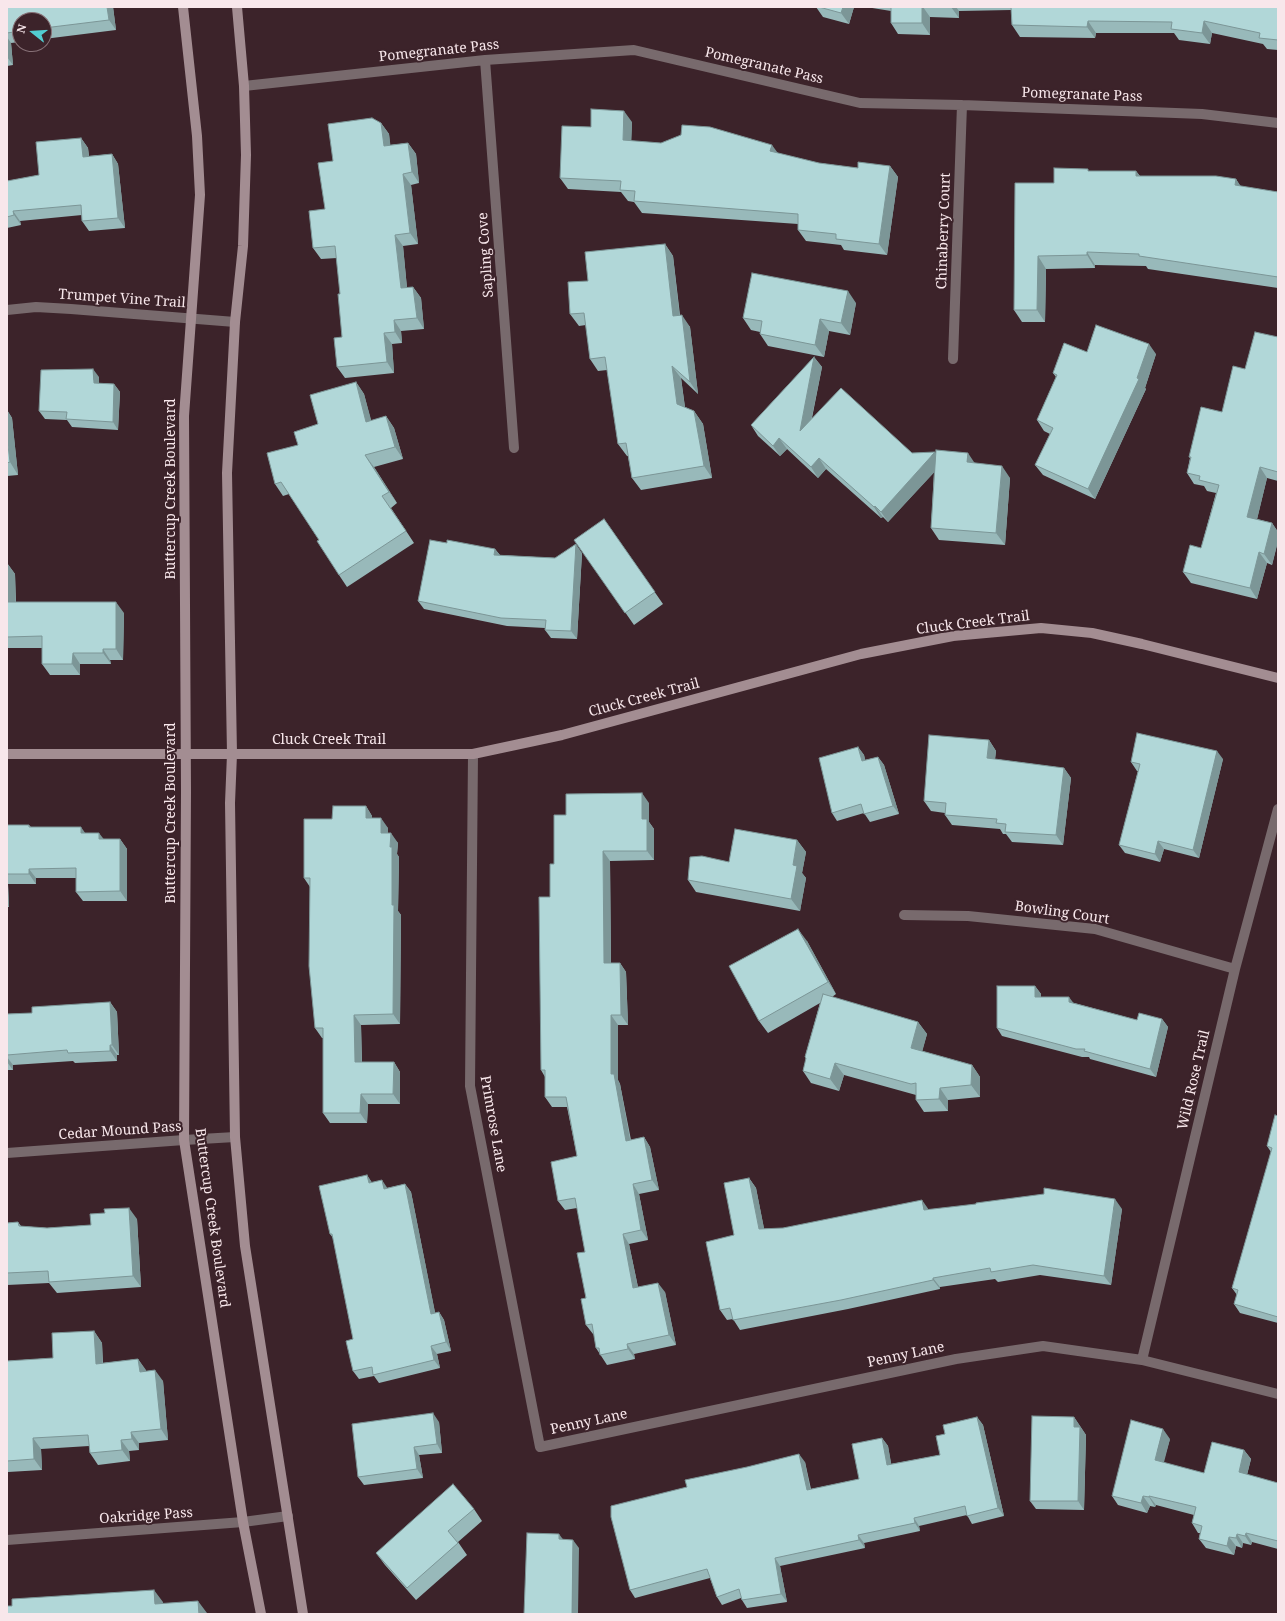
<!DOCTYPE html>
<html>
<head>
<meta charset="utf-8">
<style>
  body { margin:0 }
  #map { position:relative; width:1285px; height:1621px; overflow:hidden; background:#3c232a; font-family:"Noto Serif",serif }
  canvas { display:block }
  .frame { position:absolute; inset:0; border:8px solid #f8e7eb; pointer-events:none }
  .north { position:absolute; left:12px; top:12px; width:40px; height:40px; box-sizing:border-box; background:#3c232a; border:1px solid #877177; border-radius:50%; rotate:287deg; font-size:11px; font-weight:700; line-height:16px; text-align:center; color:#f8e7eb }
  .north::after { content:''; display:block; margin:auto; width:14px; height:18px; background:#52ccd0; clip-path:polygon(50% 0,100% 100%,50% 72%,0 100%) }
</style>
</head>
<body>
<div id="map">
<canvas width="1285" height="1621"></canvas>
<div class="frame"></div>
<div class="north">N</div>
</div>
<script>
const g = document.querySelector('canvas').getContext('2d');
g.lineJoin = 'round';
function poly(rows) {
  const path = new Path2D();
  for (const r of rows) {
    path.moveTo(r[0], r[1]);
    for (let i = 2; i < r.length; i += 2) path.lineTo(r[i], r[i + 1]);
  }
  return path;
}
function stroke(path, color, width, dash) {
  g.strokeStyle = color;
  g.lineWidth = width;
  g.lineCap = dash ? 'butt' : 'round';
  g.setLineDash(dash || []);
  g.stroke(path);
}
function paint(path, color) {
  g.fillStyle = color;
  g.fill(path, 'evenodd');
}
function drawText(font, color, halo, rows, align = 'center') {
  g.font = font + ' "Noto Serif",serif';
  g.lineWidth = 4;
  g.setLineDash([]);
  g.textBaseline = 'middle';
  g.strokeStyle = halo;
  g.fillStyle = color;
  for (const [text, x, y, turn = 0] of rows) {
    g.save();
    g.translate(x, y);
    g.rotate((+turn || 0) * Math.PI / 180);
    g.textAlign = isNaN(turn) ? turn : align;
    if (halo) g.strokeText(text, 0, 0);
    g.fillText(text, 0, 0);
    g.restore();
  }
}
const street = poly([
  [485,60,514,448],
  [244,86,485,60,634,50,860,103,962,105,1202,114,1278,123],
  [7,310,36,307,71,309,235,322],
  [953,359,962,105],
  [473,754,470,1086,540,1447,956,1359,1043,1346,1142,1360,1278,1394],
  [904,915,968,916,1095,929,1235,969],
  [7,1153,184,1140,235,1137],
  [1142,1360,1235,969,1278,809],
  [7,1540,243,1522,288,1516]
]);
const secondary = poly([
  [183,7,197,136,200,195,184,416,186,792,184,1140,243,1522,261,1614],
  [237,7,244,86,246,155,243,246,235,322,227,473,232,754,230,803,235,1137,245,1246,303,1614],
  [7,754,473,754,562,735,861,654,953,636,1041,628,1092,633,1142,644,1278,678]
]);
const wall = poly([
  [7,7,113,7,116,30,44,39,44,20,20,20,20,42,11,43,13,65,7,66],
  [816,7,854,7,849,24,823,17],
  [866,7,1278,7,1278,50,1267,49,1263,44,1212,33,1210,44,1179,40,1174,33,1096,33,1095,38,1020,37,1012,25,1011,10,959,11,959,18,930,17,930,35,898,34,891,23,891,11],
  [632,122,631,141,777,153,819,163,858,168,890,166,898,177,887,255,844,250,841,245,806,241,798,230,798,224,642,213,634,202,628,201,621,192,568,189,560,178,591,127],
  [381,123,389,134,390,145,408,143,416,154,419,183,411,185,418,244,403,246,407,288,413,287,421,298,424,329,401,331,402,343,392,344,394,373,345,378,337,367,342,337,340,294,337,258,321,259,313,248,325,209,333,161],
  [81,138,88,148,89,156,112,154,118,164,125,228,89,231,82,221,82,215,20,221,21,225,7,228,7,181,39,175],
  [1090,171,1136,171,1140,176,1236,179,1240,186,1278,192,1278,288,1148,269,1146,266,1095,265,1095,268,1046,269,1045,322,1022,322,1014,310,1054,183],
  [665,244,673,256,680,315,690,327,698,394,681,378,685,407,694,411,703,424,712,478,641,490,632,478,628,456,627,456,618,444,607,370,598,371,590,359,586,325,579,326,570,314,588,281],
  [856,303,850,335,829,331,824,357,768,346,760,334,760,332,751,330,743,318],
  [1278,337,1278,481,1267,478,1257,519,1272,523,1278,532,1278,541,1272,565,1267,563,1257,599,1191,583,1183,572,1201,548,1216,493,1207,491,1204,486,1194,484,1187,473,1190,458,1189,457,1222,412,1245,369],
  [1087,352,1156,354,1145,388,1146,389,1095,499,1043,475,1035,465,1050,434,1044,431,1037,420,1056,377,1053,373],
  [814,357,822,367,812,418,912,453,975,463,1010,478,1005,545,939,540,931,528,934,472,888,522,883,517,881,518,826,469,818,478,787,449,780,456,758,436,751,425],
  [99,377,99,383,114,384,120,392,118,430,72,427,67,420,45,419,39,411],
  [356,382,364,394,371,421,386,416,394,428,403,459,374,467,397,503,391,508,414,543,347,587,339,575,319,540,289,494,283,496,275,484,298,445],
  [7,410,12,418,18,475,7,476],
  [604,519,663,604,634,625,583,552],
  [447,543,495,549,500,555,555,558,582,553,577,639,551,638,545,630,545,628,507,626,424,609,418,601],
  [7,563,15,574,16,602,124,613,123,660,110,660,111,664,80,664,80,675,50,675,42,664,42,648,7,648],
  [989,740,996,751,995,759,1064,768,1071,778,1063,845,1012,842,1006,834,1003,834,1000,829,952,825,945,815,945,813,931,811,924,801],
  [858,747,864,755,865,760,878,757,884,765,899,814,870,822,864,813,837,821,832,813],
  [1223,759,1199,858,1164,849,1160,862,1125,853,1119,845,1138,771,1137,771,1131,762],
  [649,803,649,822,654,829,654,860,610,861,611,963,620,963,626,972,628,1025,618,1025,618,1080,620,1084,631,1140,644,1137,650,1147,659,1190,639,1194,648,1240,629,1244,638,1287,665,1292,676,1345,634,1354,635,1359,607,1365,596,1348,594,1334,593,1334,586,1325,585,1252,577,1208,565,1210,558,1201,577,1156,567,1107,552,1107,545,1097,545,1077,541,1070,550,897,554,864,566,815],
  [366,806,372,816,372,818,388,828,388,833,398,843,397,854,399,857,398,911,401,915,400,1024,361,1025,362,1062,394,1062,400,1072,400,1104,368,1104,367,1123,330,1123,323,1113,323,1038,322,1038,315,1028,310,887,304,878,332,819],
  [7,825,29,825,31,827,85,833,103,839,120,839,127,849,127,901,83,901,76,892,76,878,36,878,36,884,8,884,9,907,7,907],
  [797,840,806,852,802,873,806,878,800,911,696,892,688,880,729,862],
  [807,941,836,994,832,997,918,1022,927,1034,922,1051,972,1065,980,1077,980,1097,948,1100,948,1111,924,1112,916,1100,916,1095,844,1075,839,1091,811,1083,803,1071,806,1059,805,1057,820,1003,768,1033,759,1021],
  [1035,986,1041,994,1041,997,1074,1003,1137,1020,1162,1019,1168,1027,1156,1077,1090,1059,1089,1057,1082,1057,1002,1036,997,1028],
  [110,1002,117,1012,119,1055,117,1055,117,1061,75,1063,73,1061,13,1065,13,1070,7,1070,7,1014,32,1013],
  [1278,1116,1278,1323,1240,1313,1234,1304,1237,1295,1232,1288,1271,1152,1267,1146],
  [367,1175,372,1183,387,1188,405,1184,411,1192,435,1313,439,1312,444,1320,451,1351,437,1354,440,1368,379,1383,374,1376,359,1379,353,1371,353,1339,333,1238,330,1234],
  [749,1178,756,1188,764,1229,783,1228,928,1209,1122,1209,1111,1285,1040,1275,998,1282,995,1279,940,1287,940,1289,848,1309,740,1330,733,1319,727,1320,720,1310,734,1235],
  [137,1219,141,1287,57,1293,49,1283,7,1285,7,1223,18,1222,21,1226,47,1228,91,1225],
  [94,1331,102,1343,103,1363,138,1359,146,1371,163,1381,168,1440,139,1443,139,1450,129,1451,130,1461,98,1465,90,1453,89,1446,41,1449,42,1470,8,1472,7,1470,7,1361,53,1358],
  [977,1417,983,1425,1004,1516,972,1524,967,1515,919,1526,920,1531,864,1543,865,1548,780,1566,787,1602,747,1608,742,1600,741,1598,722,1605,717,1597,710,1578,635,1598,630,1590,805,1462,811,1489,859,1479,882,1438,888,1446,891,1464,940,1455,945,1434],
  [1074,1417,1086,1435,1084,1510,1036,1509,1030,1501],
  [439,1422,442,1453,419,1455,423,1478,364,1485,358,1477],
  [1170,1439,1163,1463,1204,1473,1244,1450,1251,1459,1247,1475,1278,1483,1278,1549,1252,1542,1251,1545,1243,1543,1242,1548,1236,1546,1234,1555,1206,1548,1199,1539,1200,1533,1198,1533,1192,1523,1194,1515,1156,1505,1155,1507,1150,1506,1147,1513,1118,1505,1112,1496],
  [474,1509,482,1521,458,1542,467,1555,416,1600,385,1565,376,1553]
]);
const shadedWall = poly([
  [107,7,113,7,116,30,109,20],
  [843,7,854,7,849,24,841,13],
  [922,7,923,7,930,17,930,35,922,23],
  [951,7,956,7,959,11,959,18],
  [1088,21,1096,33,1095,38,1087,27],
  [1204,21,1212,33,1210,44,1202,33],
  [7,37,11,43,13,65,7,57],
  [624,111,632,122,631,152,623,140],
  [381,123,389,134,392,157,384,146],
  [81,138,88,148,90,167,83,157],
  [408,143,416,154,419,183,412,172],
  [772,145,780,156,770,151],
  [112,154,118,164,125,228,118,218],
  [890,166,898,177,887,255,879,244],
  [1136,171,1145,183,1136,176],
  [403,174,411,185,418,244,410,233],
  [1236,179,1244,191,1235,185],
  [13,211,20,221,21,225,14,215],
  [395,235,403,246,408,299,401,288],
  [665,244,673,256,681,328,673,316],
  [1087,252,1095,265,1095,268,1087,255],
  [1038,256,1046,269,1045,322,1037,310],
  [413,287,421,298,424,329,417,318],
  [848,291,856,303,850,335,841,323],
  [682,315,690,327,698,394,690,382],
  [820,319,829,331,824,357,815,345],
  [394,320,401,331,402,343,395,332],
  [384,333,392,344,394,373,387,362],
  [1149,344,1156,354,1145,388,1146,389,1095,499,1088,489,1137,378],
  [814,357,822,367,807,441,800,431],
  [672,366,681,378,686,416,677,404],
  [93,369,99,377,99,392,94,383],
  [356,382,364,394,375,434,366,422],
  [114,384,120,392,118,430,113,422],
  [7,410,12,418,18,475,10,462,7,437],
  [694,411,703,424,712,478,704,466],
  [386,416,394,428,403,459,395,447],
  [779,438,787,449,780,456,773,446],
  [935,452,943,463,888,522,881,512],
  [968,453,976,465,967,462],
  [365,455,374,467,397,503,389,492],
  [819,458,826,469,818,478,811,467],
  [1002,466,1010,478,1005,545,996,533],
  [1260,467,1267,478,1255,528,1247,517],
  [875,506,883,517,881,518,874,507],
  [1272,523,1278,532,1278,541,1272,565,1264,554],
  [576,544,582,553,577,639,571,631],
  [495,549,501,557,494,555],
  [1259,552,1267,563,1257,599,1250,588],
  [7,563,15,574,16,613,8,602],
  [116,602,124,613,123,660,116,649],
  [103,649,110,660,111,664,103,653],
  [73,653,80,664,80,675,72,664],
  [989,740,996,751,994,768,987,758],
  [858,747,864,755,868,770,862,761],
  [1217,751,1223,759,1199,858,1193,850],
  [878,757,884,765,899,814,893,806],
  [1064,768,1071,778,1063,845,1056,835],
  [642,793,649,803,649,822,654,829,654,860,647,851,642,819],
  [366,806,372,816,372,828,366,818],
  [381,818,388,828,388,843,381,833],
  [81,827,88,837,81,833],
  [99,833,106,842,99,839],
  [391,833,398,843,397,854,399,857,398,911,401,915,400,1024,393,1014,390,847],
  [120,839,127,849,127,901,120,891],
  [797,840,806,852,802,873,806,878,800,911,791,899,793,865],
  [1158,841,1164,849,1160,862,1155,854],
  [603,851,610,861,611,972,604,963],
  [29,869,36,878,36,884,29,874],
  [7,882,8,884,9,907,7,904],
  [798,929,807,941,836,994,828,982],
  [620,963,626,972,628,1025,621,1015],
  [1035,986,1041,994,1041,1005,1035,997],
  [1069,997,1075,1005,1069,1002],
  [110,1002,117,1012,119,1055,112,1045],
  [354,1015,361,1025,362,1071,355,1062],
  [611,1015,618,1025,618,1080,620,1084,632,1150,626,1141,611,1074],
  [1162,1019,1168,1027,1156,1077,1150,1069],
  [918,1022,927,1034,920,1060,911,1048],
  [110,1045,117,1055,117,1061,110,1051],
  [7,1057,13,1065,13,1070,7,1062],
  [394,1062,400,1072,400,1104,393,1094],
  [835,1063,844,1075,839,1091,830,1079],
  [972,1065,980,1077,980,1097,971,1085],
  [940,1088,948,1100,948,1111,939,1099],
  [361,1094,368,1104,367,1123,360,1113],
  [644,1137,650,1147,659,1190,652,1180],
  [367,1175,373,1184,369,1183],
  [749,1178,756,1188,766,1238,759,1229],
  [382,1180,388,1189,384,1189],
  [405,1184,411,1192,437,1322,431,1314],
  [633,1184,639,1194,648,1240,641,1230],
  [1115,1199,1122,1209,1111,1285,1104,1276],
  [922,1200,929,1210,924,1210],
  [129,1208,137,1219,141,1287,133,1276],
  [623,1234,629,1244,640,1297,633,1288],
  [933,1278,940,1287,940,1289,933,1280],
  [658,1283,665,1292,676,1345,669,1335],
  [439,1312,444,1320,451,1351,446,1342],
  [94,1331,102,1343,103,1375,96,1364],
  [627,1344,634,1354,635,1359,628,1349],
  [431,1346,437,1354,440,1368,434,1360],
  [138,1359,146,1370,147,1383,140,1372],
  [155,1370,163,1381,168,1440,161,1429],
  [433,1413,439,1422,442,1453,437,1444],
  [977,1417,983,1425,1004,1516,998,1508],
  [1074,1417,1086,1435,1084,1510,1078,1501,1074,1427],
  [1163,1429,1170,1439,1162,1470,1155,1460],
  [131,1432,139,1443,139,1450,132,1439],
  [33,1438,41,1449,42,1470,34,1459],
  [882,1438,888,1446,893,1473,887,1465],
  [121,1440,129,1451,130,1461,122,1450],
  [414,1447,419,1455,423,1478,417,1469],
  [1244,1450,1251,1459,1245,1482,1239,1472],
  [799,1454,805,1462,812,1498,807,1490],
  [1143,1496,1150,1506,1147,1513,1141,1503],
  [1149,1496,1156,1505,1155,1507,1149,1497],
  [914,1518,919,1526,920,1531,915,1523],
  [1246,1533,1252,1542,1251,1545,1245,1536],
  [559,1534,565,1542,559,1539],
  [1237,1534,1243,1543,1242,1548,1236,1538],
  [858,1535,864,1543,865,1548,859,1540],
  [1229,1537,1236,1546,1234,1555,1227,1546],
  [573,1540,579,1548,578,1614,572,1614],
  [775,1558,780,1566,787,1602,781,1594],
  [154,1590,163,1602,164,1614,155,1604],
  [198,1601,207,1613,207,1614,199,1614]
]);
const building = poly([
  [7,7,107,7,109,20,44,28,44,20,20,20,20,31,7,33,7,7],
  [819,7,843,7,841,13,819,7],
  [891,7,922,7,922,23,891,23,891,7],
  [1011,7,1278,7,1278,40,1259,38,1260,33,1204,21,1202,33,1171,29,1172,22,1088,21,1087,27,1012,25,1011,7],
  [591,109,624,111,623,140,661,143,681,135,682,125,710,127,772,145,770,151,819,163,858,168,858,162,890,166,879,244,836,239,836,234,798,230,798,214,634,201,635,191,620,190,621,181,560,178,562,126,591,127,591,109],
  [372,118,381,123,384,146,408,143,412,172,403,174,410,233,395,235,401,288,413,287,417,318,394,320,395,332,384,333,387,362,337,367,334,338,342,337,338,294,340,294,335,246,313,248,309,211,325,209,318,163,333,161,328,124,372,118],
  [81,138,83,157,112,154,118,218,82,221,81,205,13,211,14,215,7,217,7,181,39,175,36,142,81,138],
  [1054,168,1088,169,1088,171,1136,171,1136,176,1216,176,1236,179,1235,185,1278,192,1278,277,1139,256,1139,254,1087,252,1087,255,1038,256,1037,310,1014,310,1015,183,1054,183,1054,168],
  [665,244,673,316,682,315,690,382,672,366,677,404,694,411,704,466,632,478,626,443,618,444,605,357,590,359,584,313,570,314,568,282,588,281,585,252,665,244],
  [752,273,848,291,841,323,820,319,815,345,760,334,762,321,743,318,752,273],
  [1096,325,1149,344,1137,378,1139,379,1088,489,1035,465,1053,428,1037,420,1057,375,1053,373,1064,343,1087,352,1096,325],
  [1255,332,1278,337,1278,472,1260,467,1247,517,1272,523,1264,554,1259,552,1250,588,1183,572,1190,545,1201,548,1219,485,1199,480,1200,476,1187,473,1191,457,1189,457,1201,407,1222,412,1233,366,1245,369,1255,332],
  [814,357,800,431,841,388,912,453,935,452,881,512,875,506,874,507,819,458,811,467,779,438,773,446,751,425,814,357],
  [93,369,94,383,114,384,113,422,66,419,67,412,39,411,41,370,93,369],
  [356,382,366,422,386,416,395,447,365,455,389,492,382,496,406,531,339,575,317,541,319,540,281,482,275,484,267,453,298,445,294,432,318,424,310,395,356,382],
  [7,437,10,462,7,463,7,437],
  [936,450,968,453,967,462,1002,466,996,533,931,528,936,450],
  [604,519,655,592,625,613,574,540,604,519],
  [430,540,447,543,447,540,495,549,494,555,555,558,576,544,571,631,545,630,546,620,501,618,418,601,430,540],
  [7,563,8,602,116,602,116,649,103,649,103,653,73,653,72,664,42,664,42,636,7,637,7,563],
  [1137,733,1217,751,1193,850,1158,841,1155,854,1119,845,1140,764,1131,762,1137,733],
  [929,735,989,740,987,758,1064,768,1056,835,1005,832,1006,824,996,823,997,819,945,815,946,803,924,801,929,735],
  [858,747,862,761,878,757,893,806,864,814,861,804,832,813,819,758,858,747],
  [642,793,642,819,647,819,647,851,603,851,604,963,620,963,621,1015,611,1015,611,1074,614,1074,626,1141,644,1137,652,1180,633,1184,641,1230,623,1234,633,1288,658,1283,669,1335,627,1344,628,1349,600,1355,599,1348,596,1348,592,1324,586,1325,581,1299,586,1298,577,1253,585,1252,575,1198,558,1201,551,1162,577,1156,566,1097,545,1097,545,1070,541,1070,539,897,550,897,550,864,554,864,554,815,566,815,566,794,642,793],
  [333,806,366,806,366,818,381,818,381,833,391,833,390,847,392,847,392,905,394,905,393,1014,354,1015,355,1062,394,1062,393,1094,361,1094,360,1113,323,1113,323,1028,315,1028,309,966,310,878,304,878,304,819,332,819,333,806],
  [7,825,29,825,29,827,81,827,81,833,99,833,99,839,120,839,120,891,76,892,76,868,29,869,29,874,7,874,7,825],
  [735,829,797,840,793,865,797,866,791,899,688,880,690,857,702,856,729,862,735,829],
  [798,929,828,982,759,1021,729,966,798,929],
  [997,986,1035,986,1035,997,1069,997,1069,1002,1137,1020,1139,1013,1162,1019,1150,1069,1084,1051,1085,1049,1076,1049,997,1028,997,986],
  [823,994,918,1022,911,1048,972,1065,971,1085,940,1088,939,1099,916,1100,916,1083,911,1084,835,1063,830,1079,803,1071,806,1058,805,1057,823,994],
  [110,1002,112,1045,110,1045,110,1051,68,1053,67,1050,7,1055,7,1014,32,1013,32,1007,110,1002],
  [1275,1115,1278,1116,1278,1317,1234,1304,1238,1290,1232,1288,1272,1148,1267,1146,1275,1115],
  [367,1175,369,1183,382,1180,384,1189,405,1184,431,1314,439,1312,446,1342,431,1346,434,1360,373,1375,372,1367,353,1371,346,1341,353,1339,332,1234,330,1234,319,1186,367,1175],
  [749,1178,759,1229,783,1228,922,1200,924,1210,976,1204,976,1203,1044,1194,1044,1188,1115,1199,1104,1276,1033,1265,991,1272,990,1268,933,1278,933,1280,841,1300,733,1320,730,1308,720,1310,706,1242,734,1235,724,1183,749,1178],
  [129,1208,133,1276,49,1282,48,1271,7,1273,7,1223,18,1222,19,1226,47,1228,91,1225,90,1214,105,1213,104,1209,129,1208],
  [94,1331,96,1364,138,1359,140,1372,155,1370,161,1429,131,1432,132,1439,121,1440,122,1450,90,1453,88,1435,33,1438,34,1459,7,1461,7,1361,53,1358,52,1333,94,1331],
  [433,1413,437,1444,414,1447,417,1469,358,1477,352,1424,433,1413],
  [1032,1416,1074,1417,1074,1427,1080,1427,1078,1501,1030,1501,1032,1416],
  [977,1417,998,1508,967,1516,965,1506,914,1518,915,1523,858,1535,859,1540,775,1558,781,1594,742,1600,739,1589,717,1597,707,1569,630,1590,611,1517,611,1506,687,1487,685,1480,747,1467,799,1454,807,1490,859,1479,852,1444,882,1438,887,1465,940,1455,936,1436,945,1434,943,1425,977,1417],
  [1131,1420,1163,1429,1155,1460,1204,1473,1212,1442,1244,1450,1239,1472,1278,1483,1278,1541,1246,1533,1245,1536,1237,1534,1236,1538,1229,1537,1227,1546,1199,1539,1202,1526,1192,1523,1196,1507,1149,1496,1149,1497,1143,1496,1141,1503,1112,1496,1131,1420],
  [453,1484,474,1509,448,1531,458,1543,407,1588,376,1553,453,1484],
  [527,1533,559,1534,559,1539,573,1540,572,1614,524,1614,527,1533],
  [154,1590,155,1604,198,1601,199,1614,7,1614,7,1606,12,1606,12,1599,154,1590]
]);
const streetNames = [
  ["Pomegranate Pass",439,51,-6],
  ["Pomegranate Pass",764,66,13],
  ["Pomegranate Pass",1082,95,2],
  ["Chinaberry Court",944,231,-88],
  ["Sapling Cove",486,255,-94],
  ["Trumpet Vine Trail",122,299,4],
  ["Buttercup Creek Boulevard",171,489,-90],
  ["Cluck Creek Trail",973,623,-7],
  ["Cluck Creek Trail",644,698,-15],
  ["Cluck Creek Trail",329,740],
  ["Buttercup Creek Boulevard",171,813,-90],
  ["Bowling Court",1062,913,8],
  ["Wild Rose Trail",1194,1080,-77],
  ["Primrose Lane",493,1124,80],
  ["Cedar Mound Pass",120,1131,-4],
  ["Buttercup Creek Boulevard",212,1218,82],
  ["Penny Lane",906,1355,-12],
  ["Penny Lane",589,1422,-12],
  ["Oakridge Pass",146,1516,-4]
];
stroke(street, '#786a6d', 10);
stroke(secondary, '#a38d92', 10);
paint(wall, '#98b9ba');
paint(shadedWall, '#7c9697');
paint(building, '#b1d7d8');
stroke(building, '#7c9697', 1);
drawText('14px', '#f8e7eb', '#3c232a', streetNames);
</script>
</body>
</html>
